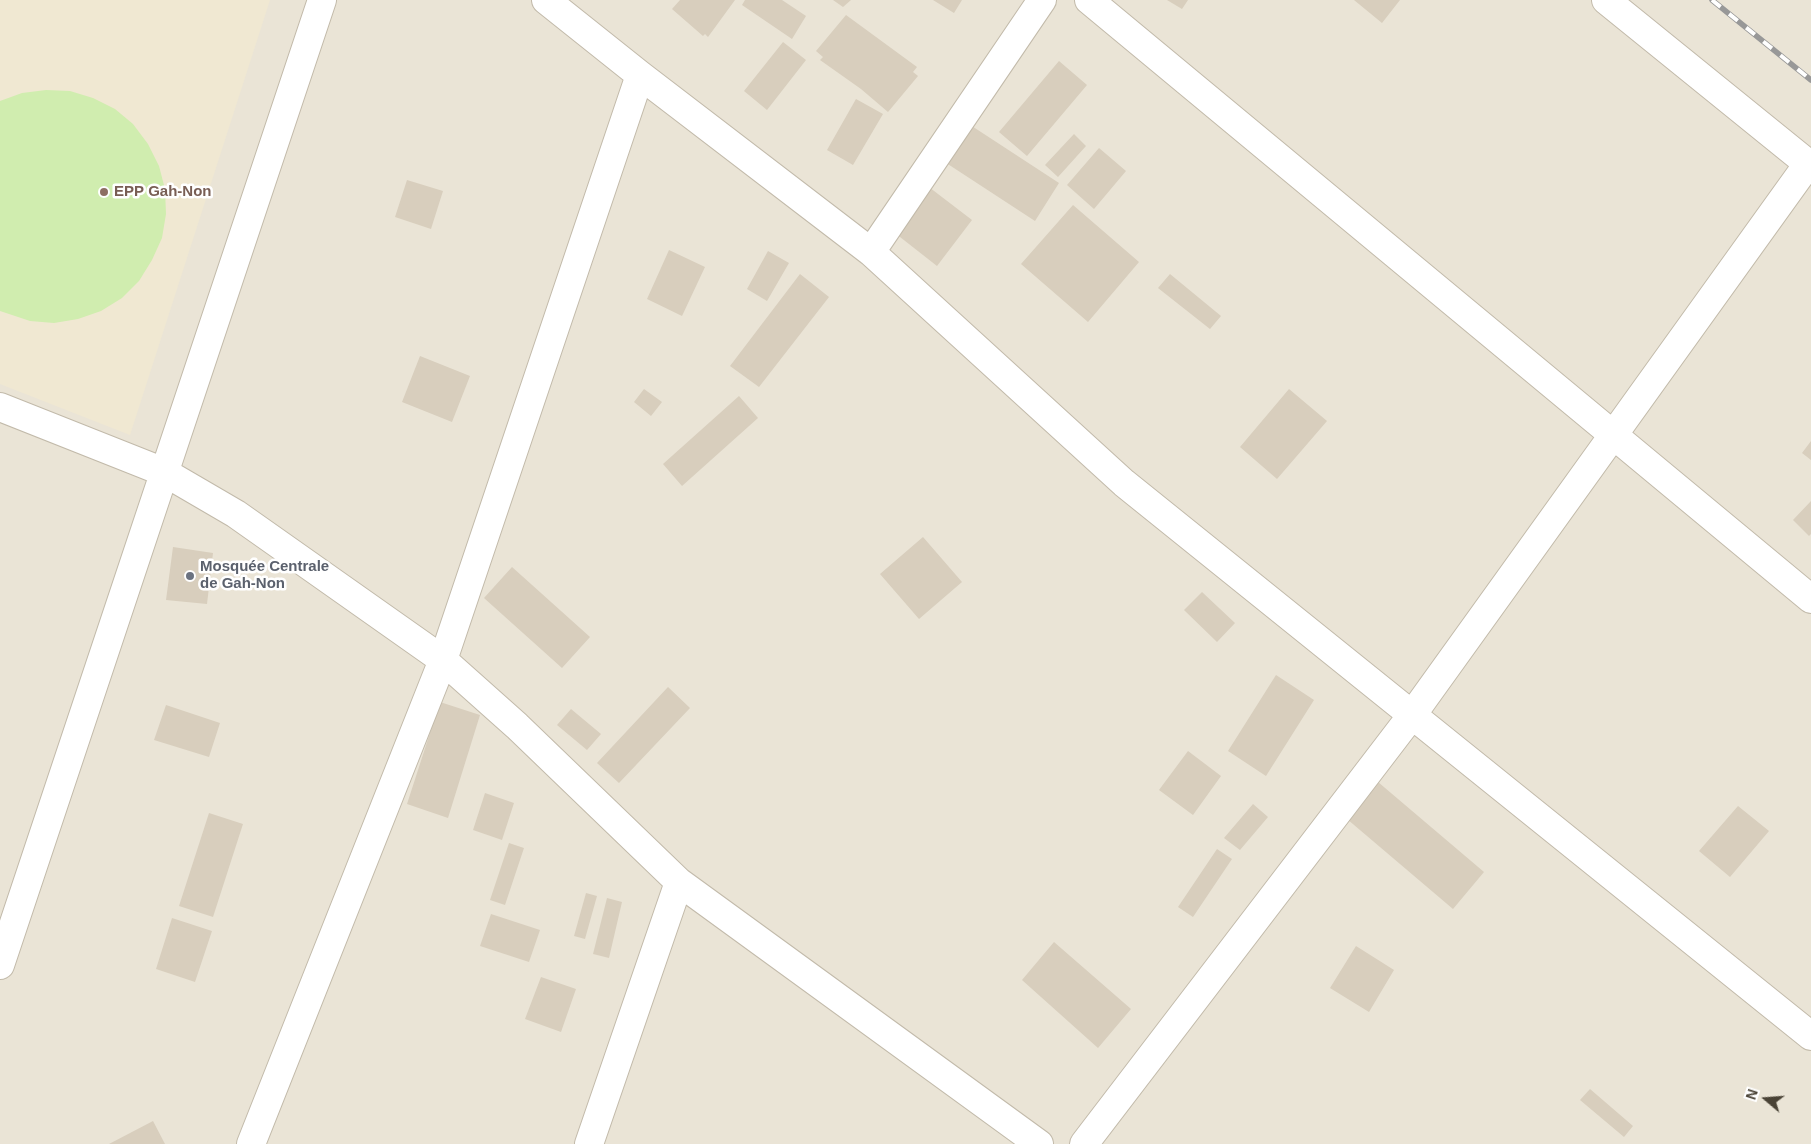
<!DOCTYPE html>
<html>
<head>
<meta charset="utf-8">
<style>
  body { margin:0 }
  #map { position:relative; width:1811px; height:1144px; overflow:hidden; background:#f6f2e9; font-family:Arial,sans-serif }
  canvas { display:block }
  .north { position:absolute; left:1741px; top:1074px; width:50px; height:50px; -webkit-text-stroke:4px #fff; paint-order:stroke; rotate:288deg; font-size:14px; font-weight:700; line-height:20px; text-align:center; color:#4a4336 }
  .north::after { content:''; display:block; margin:auto; width:18px; height:22px; background:#4a4336; clip-path:polygon(50% 0,100% 100%,50% 72%,0 100%) }
</style>
</head>
<body>
<div id="map">
<canvas width="1811" height="1144"></canvas>
<div class="north">N</div>
</div>
<script>
const g = document.querySelector('canvas').getContext('2d');
g.lineJoin = 'round';
function paint(path, color) {
  g.fillStyle = color;
  g.fill(path, 'evenodd');
}
function poly(rows) {
  const path = new Path2D();
  for (const r of rows) {
    path.moveTo(r[0], r[1]);
    for (let i = 2; i < r.length; i += 2) path.lineTo(r[i], r[i + 1]);
  }
  return path;
}
function stroke(path, color, width, dash) {
  g.strokeStyle = color;
  g.lineWidth = width;
  g.lineCap = dash ? 'butt' : 'round';
  g.setLineDash(dash || []);
  g.stroke(path);
}
function drawText(font, color, halo, rows, align = 'center') {
  g.font = font + ' Arial,sans-serif';
  g.lineWidth = 5;
  g.setLineDash([]);
  g.textBaseline = 'middle';
  g.strokeStyle = halo;
  g.fillStyle = color;
  for (const [text, x, y, turn = 0] of rows) {
    g.save();
    g.translate(x, y);
    g.rotate((+turn || 0) * Math.PI / 180);
    g.textAlign = isNaN(turn) ? turn : align;
    if (halo) g.strokeText(text, 0, 0);
    g.fillText(text, 0, 0);
    g.restore();
  }
}
const residential = poly([
  [0,0,1811,0,1811,1144,0,1144]
]);
const education = poly([
  [0,0,270,0,130,435,0,384]
]);
const green = poly([
  [46,90,70,91,93,98,115,109,133,124,148,144,159,166,165,189,166,214,162,238,152,260,139,281,122,298,101,311,78,319,54,323,30,321,0,311,0,101,22,93]
]);
const building = poly([
  [680,0,735,0,708,37,705,34,703,36,672,9],
  [745,0,782,0,806,16,792,39,742,5],
  [833,0,851,0,843,7],
  [933,0,962,0,954,13],
  [1167,0,1188,0,1182,9],
  [1354,0,1400,0,1382,23],
  [846,15,917,67,913,72,918,76,888,112,861,89,820,60,823,57,816,51],
  [783,42,806,60,767,110,744,91],
  [1059,61,1087,85,1027,156,999,132],
  [856,99,883,114,853,165,827,150],
  [958,117,1059,183,1035,221,934,155],
  [1074,134,1086,146,1058,177,1045,165],
  [1099,148,1126,171,1094,209,1067,185],
  [407,180,443,191,431,229,395,217],
  [921,181,972,220,937,266,886,226],
  [1073,205,1139,262,1088,322,1021,264],
  [669,250,705,267,682,316,647,299],
  [768,251,789,263,767,301,747,289],
  [800,274,829,297,759,387,730,366],
  [1170,274,1221,316,1210,329,1158,288],
  [420,356,470,376,452,422,402,402],
  [644,389,662,402,651,416,634,402],
  [1289,389,1327,421,1277,479,1240,447],
  [739,396,758,418,682,486,663,464],
  [1811,441,1811,460,1802,453],
  [1811,501,1811,534,1809,536,1793,520],
  [923,537,962,582,919,619,880,574],
  [173,547,213,553,207,604,166,600],
  [512,567,590,637,562,668,484,598],
  [1202,592,1235,623,1217,642,1184,610],
  [1276,675,1314,700,1266,776,1228,751],
  [668,687,690,708,619,783,597,763],
  [440,702,480,715,448,818,407,804],
  [166,705,220,723,209,757,154,740],
  [571,709,601,734,587,750,557,725],
  [1188,751,1221,776,1193,815,1159,790],
  [1378,782,1484,872,1453,909,1347,819],
  [485,793,514,803,502,840,473,830],
  [1253,804,1268,817,1240,850,1224,838],
  [1738,806,1769,831,1730,877,1699,851],
  [209,813,243,824,213,917,179,906],
  [509,843,524,848,505,905,490,900],
  [1217,849,1232,859,1193,917,1178,907],
  [586,893,597,896,585,939,574,936],
  [607,898,622,902,609,958,593,954],
  [491,914,540,930,529,962,480,946],
  [172,918,212,931,195,982,156,969],
  [1054,942,1131,1009,1098,1048,1022,980],
  [1356,946,1394,970,1369,1012,1330,988],
  [541,977,576,989,561,1032,525,1019],
  [1590,1089,1633,1126,1624,1137,1580,1100],
  [153,1121,165,1144,109,1144]
]);
const minor = poly([
  [546,0,640,75,871,252,1124,483,1811,1036],
  [1089,0,1811,599],
  [1606,0,1811,166],
  [871,252,1042,0],
  [0,407,164,472,236,514,443,660,517,726,679,882,1039,1144],
  [0,965,322,0],
  [251,1144,443,660,640,75],
  [589,1144,679,882],
  [1084,1144,1412,715,1808,164]
]);
const rail = poly([
  [1712,0,1811,80]
]);
const markers = [
  [104,192,5,"#8d6e63"],
  [190,576,5,"#6b7280"]
];
const educationNames = [
  ["EPP Gah-Non",114,192]
];
const worshipNames = [
  ["Mosquée Centrale",200,567],
  ["de Gah-Non",200,584]
];
paint(residential, '#eae4d6');
paint(education, '#f0e8d2');
paint(green, '#d0edaf');
paint(building, '#d8cebd');
stroke(minor, '#c2baaa', 30);
stroke(minor, '#fff', 28);
stroke(rail, '#989898', 5.5);
stroke(rail, '#fff', 4, [11]);
for (const [x, y, r, color] of markers) {
  const dot = new Path2D();
  dot.arc(x, y, r, 0, 2 * Math.PI);
  g.fillStyle = color;
  g.fill(dot);
  stroke(dot, '#fff', 2);
}
drawText('bold 15px', '#785e54', '#fff', educationNames, 'left');
drawText('bold 15px', '#5b616d', '#fff', worshipNames, 'left');
</script>
</body>
</html>
